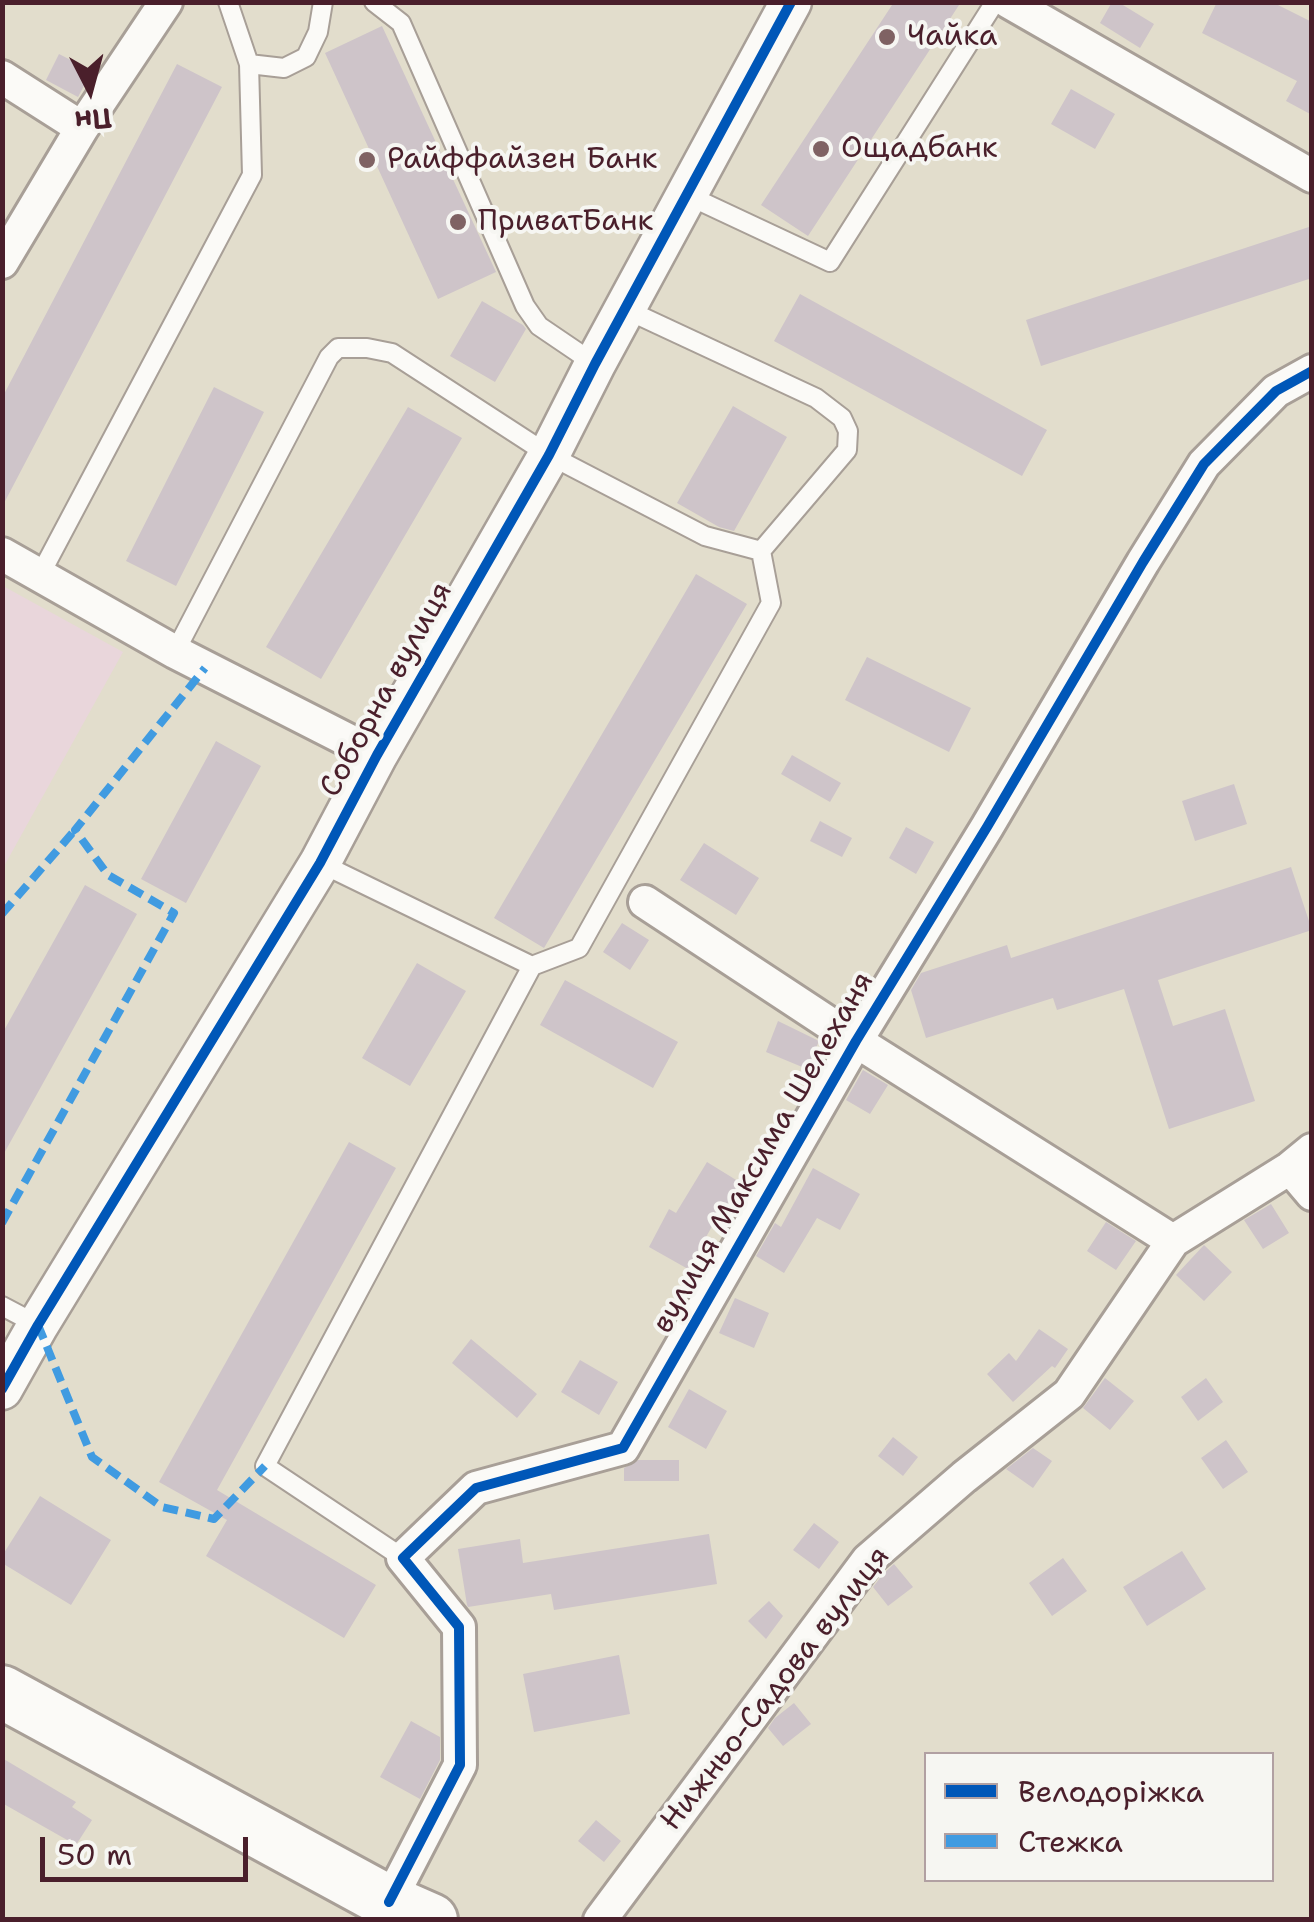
<!DOCTYPE html>
<html>
<head>
<meta charset="utf-8">
<style>
  body { margin:0 }
  #map { position:relative; width:1314px; height:1922px; overflow:hidden; background:#e2ddcc; font-family:"Shantell Sans",sans-serif }
  canvas { display:block }
  .frame { position:absolute; inset:0; border:5px solid #4a1f2b; pointer-events:none }
  .legend { position:absolute; left:924px; top:1752px; width:350px; height:130px; box-sizing:border-box; background:#f6f6f2; border:2px solid #b1a0a2; margin:0; padding:12px 18px; list-style:none; font-size:30px; color:#4a1f2b }
  .legend li { display:flex; align-items:center; gap:20px; height:50px }
  .legend b { width:50px; border:2px solid #b1a0a2 }
  .north { position:absolute; left:40px; top:40px; width:100px; height:100px; -webkit-text-stroke:8px #f6f6f2; paint-order:stroke; rotate:174deg; font-size:28px; font-weight:700; line-height:40px; text-align:center; color:#4a1f2b }
  .north::after { content:''; display:block; margin:auto; width:35px; height:45px; background:#4a1f2b; clip-path:polygon(50% 0,100% 100%,50% 72%,0 100%) }
  .scale { position:absolute; left:40px; top:1837px; width:208px; height:45px; box-sizing:border-box; border:5px solid #4a1f2b; border-top:0; padding-left:12px; font-size:30px; line-height:35px; white-space:nowrap; color:#4a1f2b; -webkit-text-stroke:8px #f6f6f2; paint-order:stroke }
</style>
</head>
<body>
<div id="map">
<canvas width="1314" height="1922"></canvas>
<div class="frame"></div>
<ul class="legend">
<li><b style="height:12px;background:#0057b8"></b>Велодоріжка</li>
<li><b style="height:12px;background:#409be1"></b>Стежка</li>
</ul>
<div class="north">Пн</div>
<div class="scale">50 m</div>
</div>
<script>
const g = document.querySelector('canvas').getContext('2d');
g.lineJoin = 'round';
function paint(path, color) {
  g.fillStyle = color;
  g.fill(path, 'evenodd');
}
function poly(rows) {
  const path = new Path2D();
  for (const r of rows) {
    path.moveTo(r[0], r[1]);
    for (let i = 2; i < r.length; i += 2) path.lineTo(r[i], r[i + 1]);
  }
  return path;
}
function stroke(path, color, width, dash) {
  g.strokeStyle = color;
  g.lineWidth = width;
  g.lineCap = dash ? 'butt' : 'round';
  g.setLineDash(dash || []);
  g.stroke(path);
}
function drawText(font, color, halo, rows, align = 'center') {
  g.font = font + ' "Shantell Sans",sans-serif';
  g.lineWidth = 8;
  g.setLineDash([]);
  g.textBaseline = 'middle';
  g.strokeStyle = halo;
  g.fillStyle = color;
  for (const [text, x, y, turn = 0] of rows) {
    g.save();
    g.translate(x, y);
    g.rotate((+turn || 0) * Math.PI / 180);
    g.textAlign = isNaN(turn) ? turn : align;
    if (halo) g.strokeText(text, 0, 0);
    g.fillText(text, 0, 0);
    g.restore();
  }
}
const built = poly([
  [3,586,123,652,3,868]
]);
const building = poly([
  [894,2,961,2,808,236,761,205],
  [1112,2,1118,2,1154,24,1140,48,1100,23],
  [1217,2,1272,2,1312,22,1312,115,1286,101,1297,81,1202,33],
  [382,26,496,272,438,299,325,53],
  [59,54,92,71,78,97,46,80],
  [177,64,222,87,2,507,2,398],
  [1071,89,1115,114,1095,149,1051,124],
  [1312,226,1312,278,1041,366,1026,320],
  [800,294,1047,430,1022,476,774,341],
  [482,301,523,325,526,329,495,382,450,356],
  [214,387,264,412,176,586,126,561],
  [733,406,787,437,734,531,719,527,677,503],
  [408,407,462,438,321,679,266,647],
  [696,574,747,604,544,948,494,918],
  [867,657,971,708,949,752,845,700],
  [216,741,261,766,186,903,141,879],
  [792,755,841,783,830,802,781,774],
  [1234,784,1247,824,1195,841,1182,801],
  [820,821,852,838,842,857,810,841],
  [906,827,934,842,916,874,889,858],
  [704,843,759,878,736,915,680,880],
  [1291,867,1312,930,1158,980,1173,1026,1225,1009,1255,1101,1169,1129,1124,989,1057,1010,1053,998,926,1038,911,990,921,973,1007,945,1011,958],
  [85,885,137,914,2,1157,2,1034],
  [622,923,649,940,630,970,603,952],
  [417,963,466,991,410,1086,362,1058],
  [565,980,678,1042,653,1088,540,1025],
  [778,1021,819,1041,807,1069,766,1052],
  [863,1070,888,1085,870,1114,846,1100],
  [349,1142,396,1168,217,1490,376,1585,344,1638,206,1556,227,1520,159,1482],
  [707,1162,741,1183,721,1215,719,1214,688,1269,649,1247,669,1209,676,1213],
  [813,1168,860,1194,840,1230,817,1218,784,1273,756,1256,775,1223,781,1227],
  [1271,1204,1289,1233,1263,1249,1244,1220],
  [1106,1222,1136,1241,1116,1270,1087,1251],
  [1204,1245,1232,1272,1204,1301,1176,1275],
  [735,1298,769,1313,754,1348,719,1333],
  [1039,1329,1068,1349,1055,1368,1052,1366,1013,1402,987,1374,1009,1353,1016,1361],
  [471,1339,537,1394,517,1418,452,1363],
  [580,1360,618,1382,599,1415,561,1392],
  [1105,1378,1134,1401,1110,1430,1083,1408],
  [1206,1378,1223,1402,1198,1421,1181,1397],
  [689,1389,727,1411,706,1449,668,1427],
  [893,1437,918,1457,903,1476,878,1456],
  [1226,1440,1248,1472,1223,1489,1201,1458],
  [1033,1448,1052,1461,1033,1488,1006,1469],
  [638,1460,679,1460,679,1481,624,1481,624,1468],
  [40,1496,111,1540,71,1605,2,1563,2,1556],
  [814,1523,839,1542,819,1569,793,1550],
  [709,1534,717,1584,554,1610,551,1594,468,1607,467,1605,458,1549,520,1539,523,1563],
  [1182,1551,1206,1589,1147,1626,1123,1587],
  [1063,1558,1087,1591,1052,1616,1029,1583],
  [894,1564,913,1587,888,1606,873,1587,883,1574],
  [769,1601,783,1616,766,1639,748,1621],
  [619,1655,630,1714,534,1732,523,1674],
  [794,1703,811,1724,783,1746,768,1728,775,1718],
  [411,1721,440,1737,440,1760,420,1799,380,1777],
  [2,1758,76,1802,72,1807,92,1820,76,1845,2,1803],
  [596,1820,621,1841,604,1862,578,1841]
]);
const service = poly([
  [374,2,401,23,525,306,539,326,595,364],
  [249,64,284,68,306,57,318,32,323,2],
  [687,195,830,262,995,2],
  [40,575,252,175,249,64,228,2],
  [175,652,329,357,338,348,367,348,392,353,549,455,705,536,761,551],
  [320,863,532,966,265,1466,403,1558],
  [532,966,579,948,771,603,761,551,847,450,848,431,842,418,816,398,625,309],
  [2,1306,38,1325]
]);
const minor = poly([
  [1009,2,1312,176],
  [2,77,82,128],
  [2,262,82,128,166,2],
  [2,554,175,652,377,755],
  [645,902,856,1041,1173,1241],
  [1290,1168,1312,1194],
  [389,1902,460,1765,459,1627,403,1558,476,1488,623,1448,856,1041,987,827,1143,562,1204,464,1276,391,1312,371],
  [600,1920,868,1560,964,1477,1069,1394,1173,1241,1290,1168,1312,1150]
]);
const tertiary = poly([
  [2,1389,38,1325,320,863,377,755,549,455,595,364,791,2]
]);
const primary = poly([
  [2,1692,381,1898,431,1920]
]);
const quiet = poly([
  [2,914,75,830],
  [2,1223,174,913,108,875,75,830,205,668],
  [38,1325,92,1457,162,1507,214,1519,265,1466]
]);
const cycleway = poly([
  [2,1389,38,1325,320,863,377,755,549,455,595,364,791,2],
  [389,1902,460,1765,459,1627,403,1558,476,1488,623,1448,856,1041,987,827,1143,562,1204,464,1276,391,1312,371]
]);
const markers = [
  [887,37,10,"#7f6263"],
  [821,149,10,"#7f6263"],
  [367,160,10,"#7f6263"],
  [458,222,10,"#7f6263"]
];
const poiNames = [
  ["Чайка",907,37],
  ["Ощадбанк",841,149],
  ["Райффайзен Банк",387,160],
  ["ПриватБанк",478,222]
];
const streetNames = [
  ["Соборна вулиця",387,690,-61],
  ["вулиця Максима Шелеханя",764,1153,-60],
  ["Нижньо-Садова вулиця",776,1689,-52]
];
paint(built, '#e9d6db');
paint(building, '#cec4c9');
stroke(service, '#a89f97', 22);
stroke(minor, '#a89f97', 38);
stroke(tertiary, '#a89f97', 45);
stroke(primary, '#a89f97', 58);
stroke(service, '#fbfaf7', 18);
stroke(minor, '#fbfaf7', 32);
stroke(tertiary, '#fbfaf7', 40);
stroke(primary, '#fbfaf7', 52);
stroke(quiet, '#409be1', 8, [15, 8]);
stroke(cycleway, '#0057b8', 10);
for (const [x, y, r, color] of markers) {
  const dot = new Path2D();
  dot.arc(x, y, r, 0, 2 * Math.PI);
  g.fillStyle = color;
  g.fill(dot);
  stroke(dot, '#f6f6f2', 4);
}
drawText('30px', '#4a1f2b', '#f6f6f2', poiNames, 'left');
drawText('30px', '#4a1f2b', '#f6f6f2', streetNames);
</script>
</body>
</html>
